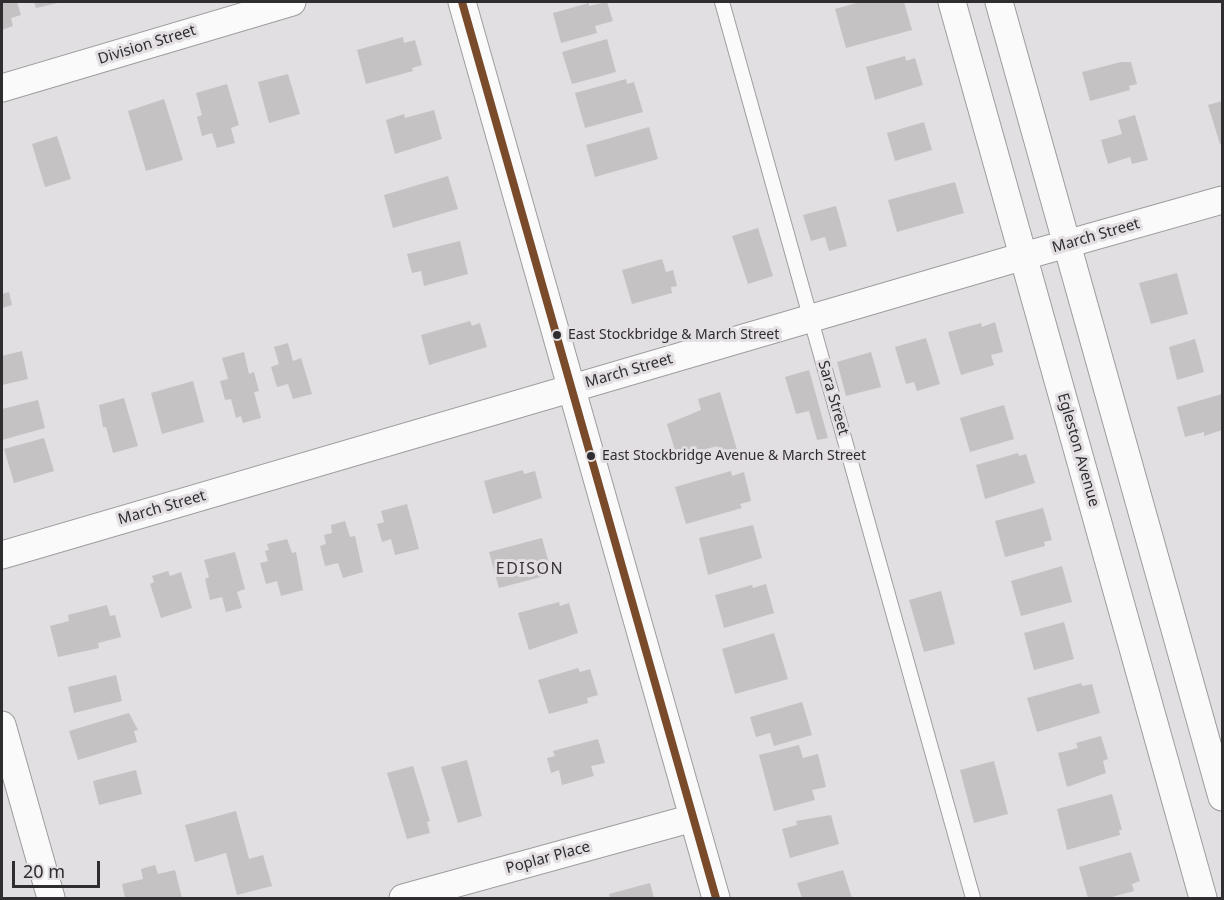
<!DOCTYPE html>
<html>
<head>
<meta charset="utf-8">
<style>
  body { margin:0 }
  #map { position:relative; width:1224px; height:900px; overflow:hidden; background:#e1dfe1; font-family:"Noto Sans",sans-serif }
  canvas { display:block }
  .frame { position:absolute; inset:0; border:3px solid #2f2d2f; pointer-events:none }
  .scale { position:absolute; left:12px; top:861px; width:88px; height:27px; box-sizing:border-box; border:3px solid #2f2d2f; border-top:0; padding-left:8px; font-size:18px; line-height:21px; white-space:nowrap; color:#2f2d2f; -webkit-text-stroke:4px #e2dee2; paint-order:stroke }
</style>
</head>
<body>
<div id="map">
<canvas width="1224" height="900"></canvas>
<div class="frame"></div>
<div class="scale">20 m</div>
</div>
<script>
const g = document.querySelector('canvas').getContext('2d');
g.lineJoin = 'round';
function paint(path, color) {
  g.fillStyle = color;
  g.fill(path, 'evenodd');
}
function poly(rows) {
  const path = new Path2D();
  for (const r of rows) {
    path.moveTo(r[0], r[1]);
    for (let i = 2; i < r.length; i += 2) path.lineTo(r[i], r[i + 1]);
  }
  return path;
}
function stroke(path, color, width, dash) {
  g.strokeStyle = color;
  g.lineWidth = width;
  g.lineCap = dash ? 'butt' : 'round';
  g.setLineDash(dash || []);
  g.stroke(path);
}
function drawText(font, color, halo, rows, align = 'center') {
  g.font = font + ' "Noto Sans",sans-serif';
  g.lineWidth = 6;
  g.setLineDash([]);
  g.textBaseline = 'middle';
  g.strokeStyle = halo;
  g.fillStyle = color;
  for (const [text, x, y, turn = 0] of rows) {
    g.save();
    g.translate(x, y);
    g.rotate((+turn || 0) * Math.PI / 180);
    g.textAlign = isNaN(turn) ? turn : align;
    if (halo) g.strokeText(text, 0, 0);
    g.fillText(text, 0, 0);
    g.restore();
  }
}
const building = poly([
  [2,2,17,2,21,15,11,18,13,26,2,30],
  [34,2,62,2,36,8],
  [607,2,613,21,595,26,597,33,561,43,553,13,589,3,589,6],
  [860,2,904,2,912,30,846,48,835,9],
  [403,37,404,43,415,40,422,65,412,68,413,71,366,84,357,50],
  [607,39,616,72,572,84,562,52],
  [905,56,906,61,915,58,923,85,875,100,866,67],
  [1121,62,1131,62,1137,84,1129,86,1130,90,1090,101,1082,72],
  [288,74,300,114,269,123,258,82],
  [626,79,627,84,634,82,643,112,585,128,575,93],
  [227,84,239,125,231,128,235,143,217,148,212,133,202,136,197,117,202,115,196,93],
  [164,99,183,160,146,171,128,111],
  [1222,101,1222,144,1220,144,1208,105],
  [434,110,442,139,395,154,386,120,404,114,405,118],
  [1135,115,1148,160,1132,164,1130,157,1108,164,1101,140,1122,134,1118,120],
  [924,122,932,150,895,161,887,133],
  [649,127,658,159,595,177,586,145],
  [57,136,71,179,45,187,32,144],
  [448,176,458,209,393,228,384,195],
  [955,182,964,213,897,232,888,200],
  [836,206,847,246,829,251,825,237,811,241,803,215],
  [758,228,773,276,748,284,732,236],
  [460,241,468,274,424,286,421,271,412,273,407,254],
  [662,259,666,272,673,270,677,286,671,287,672,293,632,304,622,270],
  [1177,273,1188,314,1151,324,1139,283],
  [9,292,12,305,2,308,2,294],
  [470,321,472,326,480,323,487,347,429,365,421,335],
  [995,322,1003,352,991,355,994,365,961,375,948,332,981,323,982,327],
  [926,338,940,384,917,391,914,382,906,384,895,347],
  [1195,339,1204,372,1177,380,1169,347],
  [288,343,293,361,301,358,312,394,293,399,288,384,277,387,271,367,279,364,274,347],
  [22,351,28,379,2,385,2,356],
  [244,352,249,374,254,372,259,391,254,392,261,418,243,423,241,416,236,418,231,399,225,400,220,381,228,379,222,358],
  [871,352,881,387,846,396,837,362],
  [809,370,828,438,817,440,809,411,796,414,785,377],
  [193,381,204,422,162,434,151,393],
  [720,392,738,453,720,458,717,446,677,457,667,424,701,410,698,399],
  [1222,394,1222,430,1204,436,1204,432,1185,437,1177,407],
  [124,398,138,446,113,453,106,427,103,427,99,405],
  [38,400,45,428,2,440,2,409],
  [1004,405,1014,439,970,452,960,418],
  [44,438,54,471,14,483,4,449],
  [1018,453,1019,456,1026,454,1035,483,985,499,976,465],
  [523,470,524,474,535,471,542,498,493,514,484,481],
  [731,471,732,476,744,472,751,501,740,504,742,508,686,524,675,487],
  [407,504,419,549,395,555,391,539,382,542,377,524,384,522,381,511],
  [1043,508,1052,540,1044,542,1045,546,1005,557,995,521],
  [345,521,350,537,355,536,363,572,343,578,338,563,325,566,320,546,326,544,324,535,332,533,331,525],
  [753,525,762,558,708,575,699,538],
  [542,538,552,574,499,588,489,552],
  [287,539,292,553,296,552,303,590,281,596,277,581,266,584,260,563,268,561,265,551,269,550,267,544],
  [235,552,245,589,237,592,242,608,226,612,222,597,210,600,205,579,209,577,204,560],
  [1062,566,1072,602,1021,616,1011,581],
  [168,571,170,576,181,572,192,608,161,618,150,584,154,582,152,576],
  [766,584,774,613,724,628,715,595,752,585,753,588],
  [941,591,955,644,924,652,909,600],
  [559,602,560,606,569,603,578,633,529,650,518,613],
  [107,605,110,616,115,615,121,637,98,643,99,648,58,657,50,626,69,621,68,615],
  [1064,622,1074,659,1034,670,1024,633],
  [774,633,788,679,735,694,722,649],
  [578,668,580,672,590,669,598,695,587,698,588,703,549,714,538,680],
  [116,675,122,701,74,713,68,687],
  [1081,683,1082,686,1092,684,1100,713,1037,732,1027,698],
  [802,702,812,735,774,746,770,733,756,737,750,717],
  [129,713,138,730,134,731,137,742,78,760,69,731],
  [1101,736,1108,759,1103,761,1106,773,1067,787,1058,753,1078,748,1076,743],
  [598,739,605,763,591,766,594,776,562,785,559,770,551,773,547,758,555,756,553,751],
  [799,745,803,758,818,754,826,787,812,790,815,800,774,811,759,755],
  [467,760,482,816,458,823,441,767],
  [994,761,1008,814,974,823,960,770],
  [413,766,430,821,427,822,430,833,407,839,387,773],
  [136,770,142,794,99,805,93,781],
  [1112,794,1122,830,1119,830,1120,835,1067,850,1057,809],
  [236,811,249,859,263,855,272,886,237,895,226,853,195,862,185,825],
  [831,815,839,844,790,858,782,829,797,825,796,821],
  [1131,852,1140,881,1132,884,1134,891,1108,898,1088,898,1079,867],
  [155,865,158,874,175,870,182,898,125,898,122,884,143,879,141,869],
  [843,870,852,898,802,898,797,883],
  [650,883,654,898,610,898,609,894]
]);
const lane = poly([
  [722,2,973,898]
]);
const street = poly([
  [462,2,716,898],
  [952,2,1203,898],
  [999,2,1222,797],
  [2,88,292,2],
  [2,555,1024,256,1222,200],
  [2,725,51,898],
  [403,898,693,818]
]);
const bus1 = poly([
  [462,2,716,898]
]);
const markers = [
  [557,335,5,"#2f2d2f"],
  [591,456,5,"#2f2d2f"]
];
const busNames = [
  ["East Stockbridge & March Street",568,335],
  ["East Stockbridge Avenue & March Street",602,456]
];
const streetNames = [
  ["Division Street",147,45,-17],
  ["March Street",1096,236,-16],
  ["March Street",629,371,-16],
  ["Sara Street",833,398,74],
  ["Egleston Avenue",1078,450,74],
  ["March Street",162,508,-16],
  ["Poplar Place",548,858,-15]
];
const neighbourhoodNames = [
  ["EDISON",530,569]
];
paint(building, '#c4c2c3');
stroke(lane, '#9e9d9e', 16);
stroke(street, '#9e9d9e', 29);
stroke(lane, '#fafafa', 14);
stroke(street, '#fafafa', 27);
stroke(bus1, '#7a4b2a', 8);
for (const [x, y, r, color] of markers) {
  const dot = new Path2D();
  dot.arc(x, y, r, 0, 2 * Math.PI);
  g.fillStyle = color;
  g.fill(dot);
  stroke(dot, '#e2dee2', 2);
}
drawText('14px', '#2f2d2f', '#e2dee2', busNames, 'left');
drawText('15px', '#2f2d2f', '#e2dee2', streetNames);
g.letterSpacing = '1.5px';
drawText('16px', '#383538', '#e2dee2', neighbourhoodNames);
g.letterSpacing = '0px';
</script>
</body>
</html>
